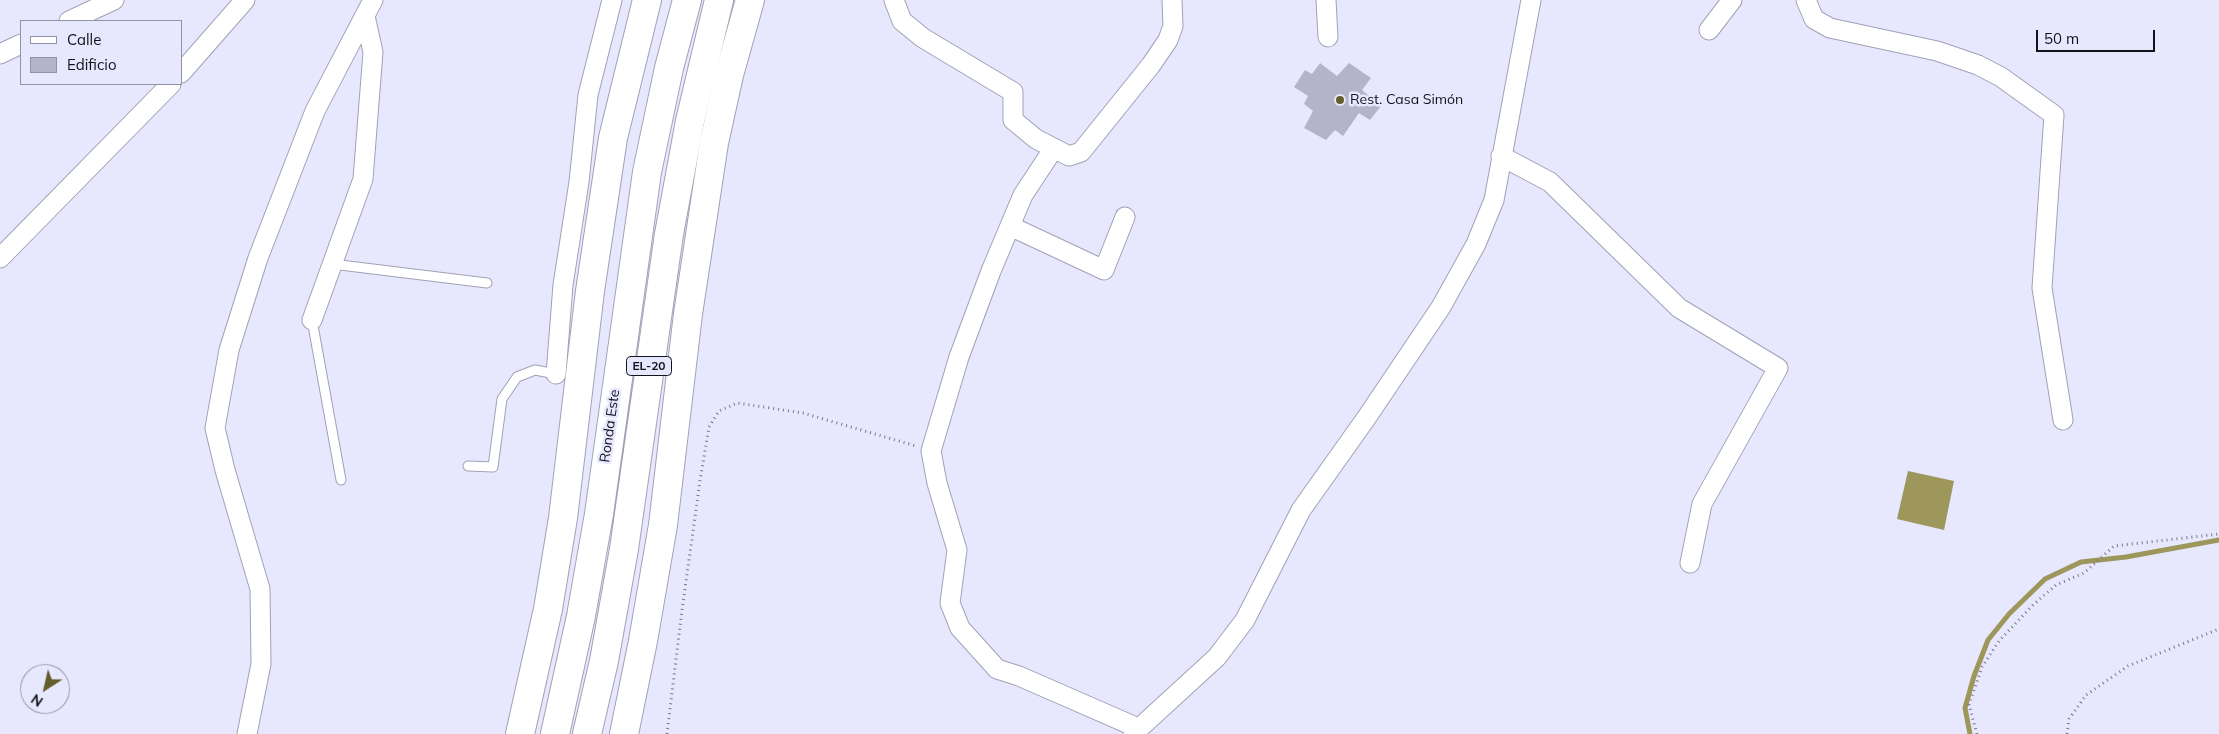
<!DOCTYPE html>
<html>
<head>
<meta charset="utf-8">
<style>
  body { margin:0 }
  #map { position:relative; width:2219px; height:734px; overflow:hidden; background:#e7e7fe; font-family:Mulish,sans-serif }
  canvas { display:block }
  .legend { position:absolute; left:20px; top:20px; width:162px; height:65px; box-sizing:border-box; background:#e7e7fe; border:1px solid #9292a3; margin:0; padding:6px 9px; list-style:none; font-size:15px; color:#13131b }
  .legend li { display:flex; align-items:center; gap:10px; height:25px }
  .legend b { width:25px; border:1px solid #9292a3 }
  .north { position:absolute; left:20px; top:664px; width:50px; height:50px; box-sizing:border-box; background:#e7e7fe; border:1px solid #9292a3; border-radius:50%; rotate:215deg; font-size:14px; font-weight:700; line-height:20px; text-align:center; color:#13131b }
  .north::after { content:''; display:block; margin:auto; width:18px; height:22px; background:#635d29; clip-path:polygon(50% 0,100% 100%,50% 72%,0 100%) }
  .scale { position:absolute; left:2036px; top:30px; width:119px; height:22px; box-sizing:border-box; border:2px solid #13131b; border-top:0; padding-left:6px; font-size:15px; line-height:18px; white-space:nowrap; color:#13131b; -webkit-text-stroke:4px #e7e7fe; paint-order:stroke }
</style>
</head>
<body>
<div id="map">
<canvas width="2219" height="734"></canvas>
<ul class="legend">
<li><b style="height:6px;background:#fff"></b>Calle</li>
<li><b style="height:14px;background:#b4b4c9"></b>Edificio</li>
</ul>
<div class="north">N</div>
<div class="scale">50 m</div>
</div>
<script>
const g = document.querySelector('canvas').getContext('2d');
g.lineJoin = 'round';
function paint(path, color) {
  g.fillStyle = color;
  g.fill(path, 'evenodd');
}
function poly(rows) {
  const path = new Path2D();
  for (const r of rows) {
    path.moveTo(r[0], r[1]);
    for (let i = 2; i < r.length; i += 2) path.lineTo(r[i], r[i + 1]);
  }
  return path;
}
function stroke(path, color, width, dash) {
  g.strokeStyle = color;
  g.lineWidth = width;
  g.lineCap = dash ? 'butt' : 'round';
  g.setLineDash(dash || []);
  g.stroke(path);
}
function drawText(font, color, halo, rows, align = 'center') {
  g.font = font + ' Mulish,sans-serif';
  g.lineWidth = 5;
  g.setLineDash([]);
  g.textBaseline = 'middle';
  g.strokeStyle = halo;
  g.fillStyle = color;
  for (const [text, x, y, turn = 0] of rows) {
    g.save();
    g.translate(x, y);
    g.rotate((+turn || 0) * Math.PI / 180);
    g.textAlign = isNaN(turn) ? turn : align;
    if (halo) g.strokeText(text, 0, 0);
    g.fillText(text, 0, 0);
    g.restore();
  }
}
const water = poly([
  [1908,471,1954,481,1944,530,1897,519]
]);
const stream = poly([
  [1970,734,1965,708,1974,676,1988,640,2009,614,2045,579,2081,562,2126,557,2219,540]
]);
const building = poly([
  [1320,63,1337,76,1349,63,1371,78,1362,90,1381,106,1370,120,1359,113,1343,136,1335,130,1326,140,1304,128,1313,111,1304,104,1308,96,1294,87,1305,70,1312,74]
]);
const path = poly([
  [667,734,682,610,700,481,709,427,719,411,737,403,803,413,916,446],
  [1977,734,1969,705,1982,667,1999,641,2033,605,2056,585,2084,573,2114,546,2219,534],
  [2067,734,2069,719,2086,695,2128,666,2219,629]
]);
const service = poly([
  [332,264,487,283],
  [312,320,341,480],
  [468,466,493,467,502,399,517,377,535,370,556,374]
]);
const minor = poly([
  [894,0,902,21,923,38,1013,92,1013,120,1036,139,1069,156,1081,152,1151,65,1168,40,1173,26,1172,0],
  [1326,0,1328,37],
  [1806,0,1814,19,1830,28,1937,51,1978,65,2001,77,2054,115,2042,288,2063,420],
  [69,21,114,0],
  [1709,30,1732,0],
  [0,54,21,44],
  [181,73,245,0],
  [1054,148,1023,195,991,271,959,357,931,451,937,483,957,550,950,603,960,628,997,669,1019,676,1138,728],
  [1501,156,1550,182,1679,308,1778,368,1702,504,1690,563],
  [1010,226,1104,270,1125,217],
  [0,258,171,84],
  [312,320,363,179,373,52,365,16],
  [556,374,563,285,579,182,588,95,612,0],
  [247,734,261,664,260,589,225,470,215,428,229,350,258,258,315,111,373,0],
  [1133,734,1217,657,1245,620,1301,510,1367,417,1441,307,1476,244,1494,200,1531,0]
]);
const trunk = poly([
  [520,734,548,609,563,518,590,291,613,138,647,0],
  [624,734,643,641,663,525,688,314,714,143,729,75,750,0]
]);
const motorway = poly([
  [555,734,581,616,599,514,647,172,669,68,687,0],
  [587,734,604,661,624,549,669,234,690,121,719,0]
]);
const markers = [
  [1340,100,5,"#635d29"]
];
const shields = [
  [649,366,45]
];
const shieldNames = [
  ["EL-20",649,366]
];
const poiNames = [
  ["Rest. Casa Simón",1350,100]
];
const streetNames = [
  ["Ronda Este",610,426,-82]
];
paint(water, '#9e975c');
stroke(stream, '#9e975c', 5);
paint(building, '#b4b4c9');
stroke(service, '#a1a1b6', 11);
stroke(minor, '#a1a1b6', 21);
stroke(trunk, '#a1a1b6', 30);
stroke(motorway, '#a1a1b6', 30);
stroke(path, '#787887', 3, [1, 4]);
stroke(service, '#fff', 9);
stroke(minor, '#fff', 19);
stroke(trunk, '#fff', 28);
stroke(motorway, '#fff', 28);
for (const [x, y, r, color] of markers) {
  const dot = new Path2D();
  dot.arc(x, y, r, 0, 2 * Math.PI);
  g.fillStyle = color;
  g.fill(dot);
  stroke(dot, '#e7e7fe', 2);
}
for (const [x, y, w] of shields) {
  const box = new Path2D();
  box.roundRect(x - w / 2, y - 9.5, w, 19, 4);
  g.fillStyle = '#e7e7fe';
  g.fill(box);
  stroke(box, '#13131b', 1);
}
drawText('bold 12px', '#13131b', null, shieldNames);
drawText('14px', '#13131b', '#e7e7fe', poiNames, 'left');
drawText('14px', '#13131b', '#e7e7fe', streetNames);
</script>
</body>
</html>
